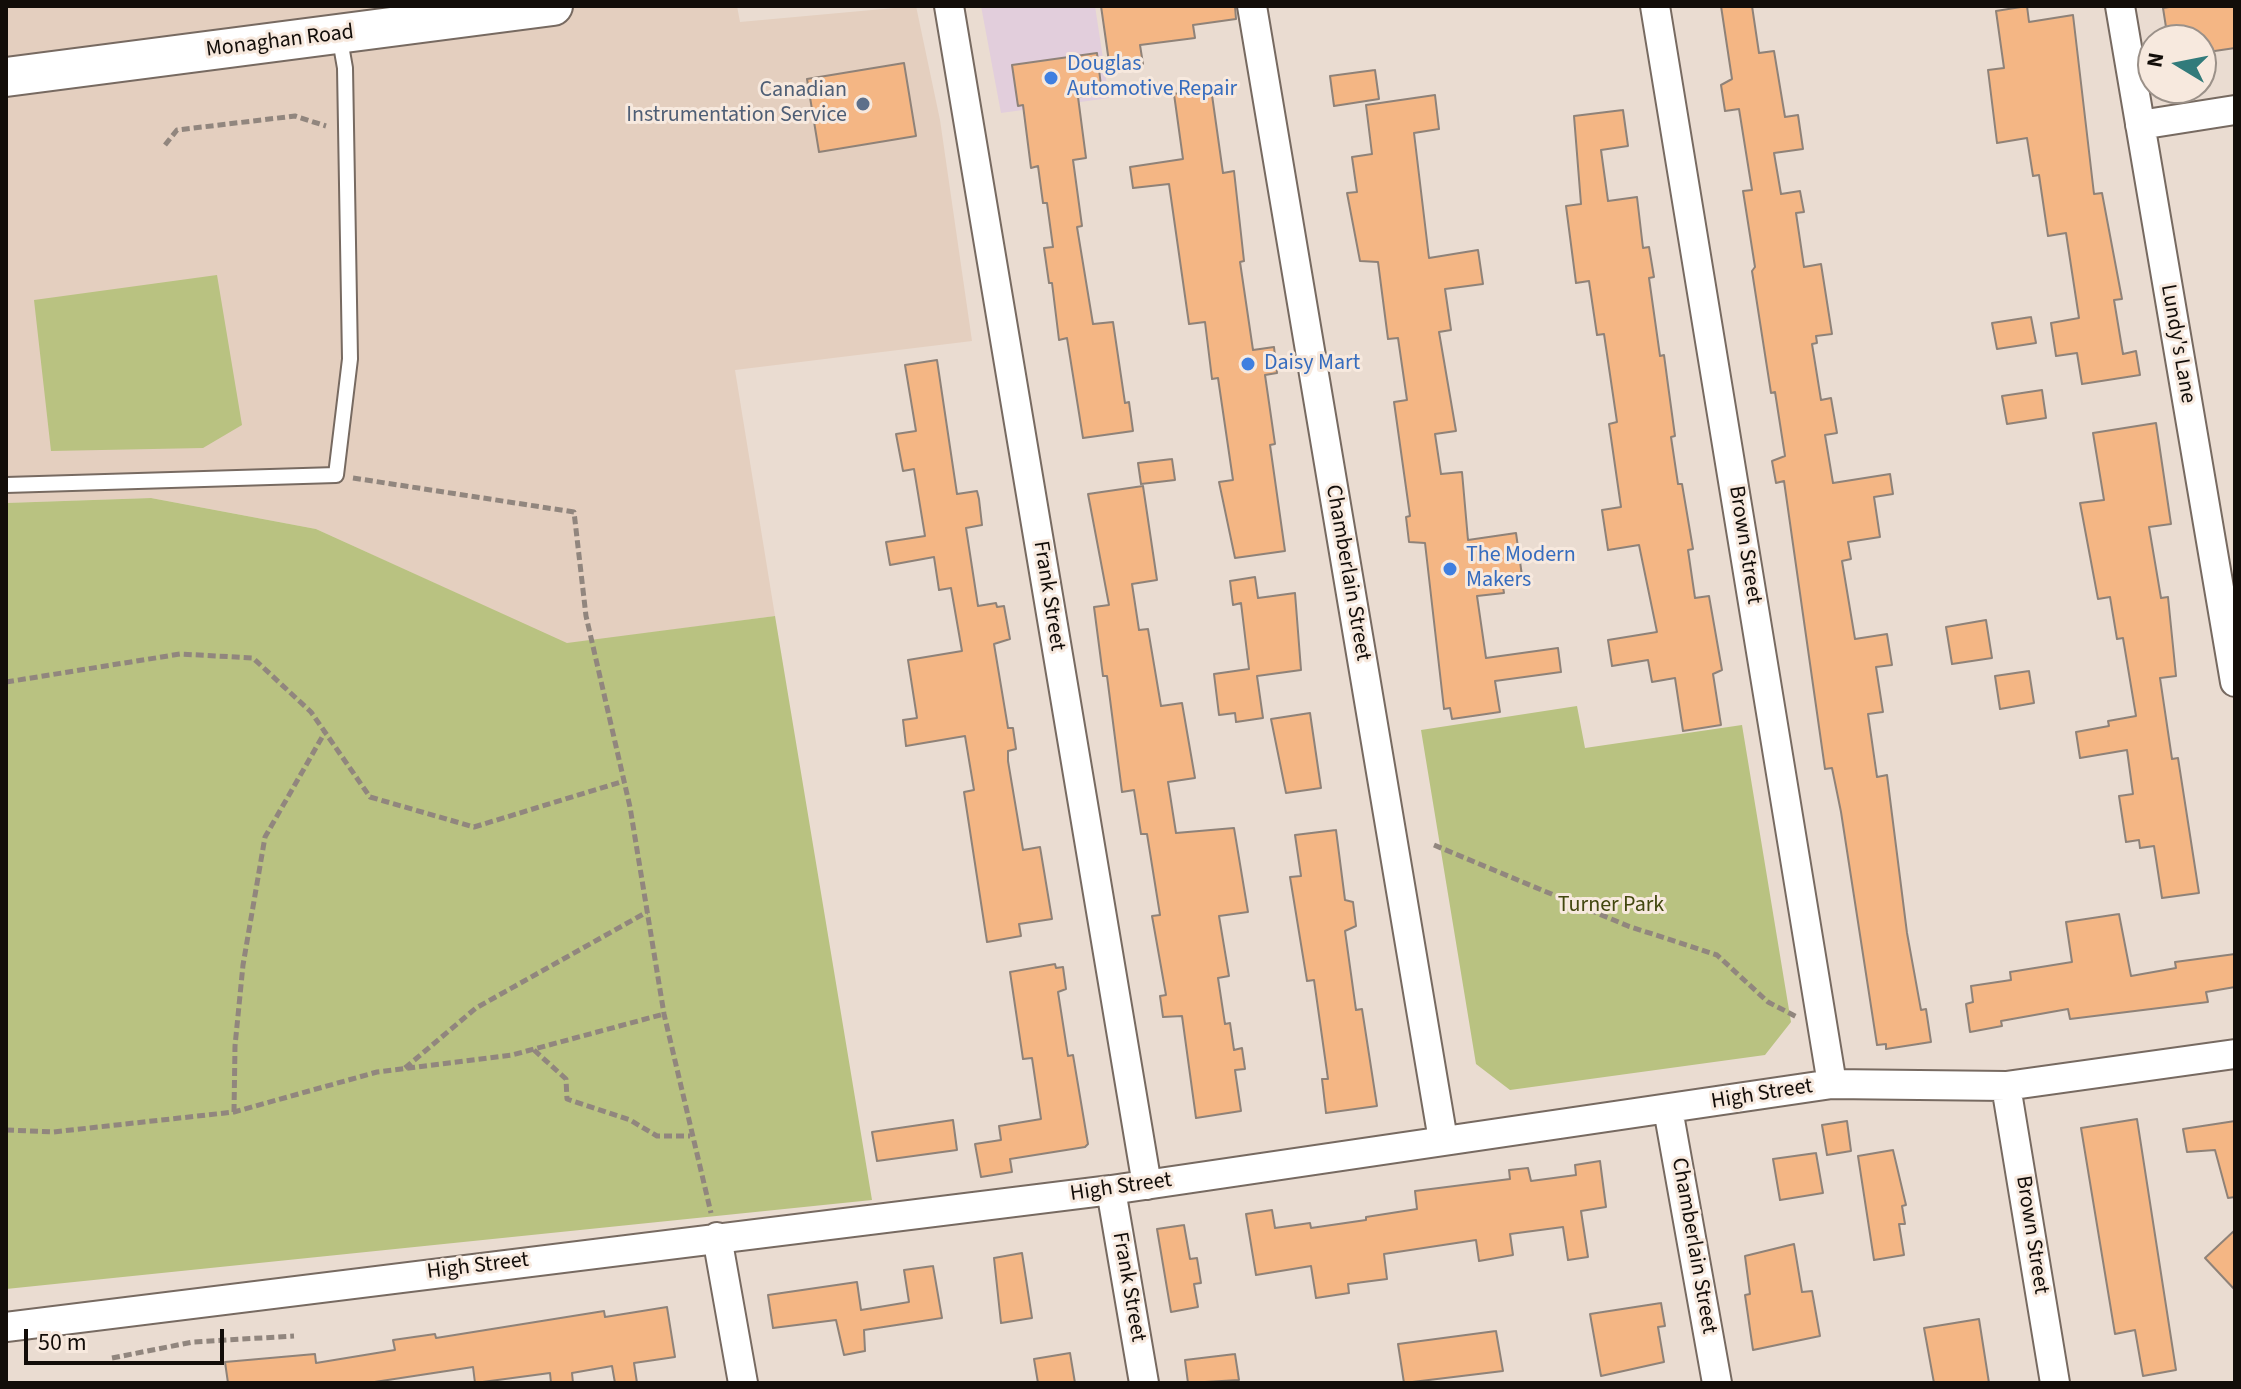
<!DOCTYPE html>
<html>
<head>
<meta charset="utf-8">
<style>
  body { margin:0 }
  #map { position:relative; width:2241px; height:1389px; overflow:hidden; background:#eadcd1; font-family:"Source Sans 3",sans-serif }
  canvas { display:block }
  .frame { position:absolute; inset:0; border:8px solid #120d09; pointer-events:none }
  .north { position:absolute; left:2137px; top:24px; width:80px; height:80px; box-sizing:border-box; background:#f7e9de; border:2px solid #9b9189; border-radius:50%; rotate:280deg; font-size:22px; font-weight:700; line-height:32px; text-align:center; color:#120d09 }
  .north::after { content:''; display:block; margin:auto; width:28px; height:36px; background:#327b7b; clip-path:polygon(50% 0,100% 100%,50% 72%,0 100%) }
  .scale { position:absolute; left:24px; top:1329px; width:200px; height:36px; box-sizing:border-box; border:4px solid #120d09; border-top:0; padding-left:10px; font-size:24px; line-height:28px; white-space:nowrap; color:#120d09; -webkit-text-stroke:6px #f7e9de; paint-order:stroke }
</style>
</head>
<body>
<div id="map">
<canvas width="2241" height="1389"></canvas>
<div class="frame"></div>
<div class="north">N</div>
<div class="scale">50 m</div>
</div>
<script>
const g = document.querySelector('canvas').getContext('2d');
g.lineJoin = 'round';
function paint(path, color) {
  g.fillStyle = color;
  g.fill(path, 'evenodd');
}
function poly(rows) {
  const path = new Path2D();
  for (const r of rows) {
    path.moveTo(r[0], r[1]);
    for (let i = 2; i < r.length; i += 2) path.lineTo(r[i], r[i + 1]);
  }
  return path;
}
function stroke(path, color, width, dash) {
  g.strokeStyle = color;
  g.lineWidth = width;
  g.lineCap = dash ? 'butt' : 'round';
  g.setLineDash(dash || []);
  g.stroke(path);
}
function drawText(font, color, halo, rows, align = 'center') {
  g.font = font + ' "Source Sans 3",sans-serif';
  g.lineWidth = 6;
  g.setLineDash([]);
  g.textBaseline = 'middle';
  g.strokeStyle = halo;
  g.fillStyle = color;
  for (const [text, x, y, turn = 0] of rows) {
    g.save();
    g.translate(x, y);
    g.rotate((+turn || 0) * Math.PI / 180);
    g.textAlign = isNaN(turn) ? turn : align;
    if (halo) g.strokeText(text, 0, 0);
    g.fillText(text, 0, 0);
    g.restore();
  }
}
const commercial = poly([
  [981,6,1095,6,1109,98,1001,113]
]);
const built = poly([
  [6,6,737,6,740,22,916,6,940,120,972,341,735,370,775,616,567,644,316,529,151,498,6,503]
]);
const green = poly([
  [217,275,242,425,203,448,51,451,34,300],
  [151,498,316,529,567,643,775,616,872,1200,6,1289,6,503],
  [1577,706,1585,748,1742,725,1791,1022,1765,1055,1510,1090,1476,1064,1421,730]
]);
const building = poly([
  [1101,6,1235,6,1236,19,1193,25,1195,38,1140,45,1143,64,1110,69,1101,6],
  [1721,6,1752,6,1759,53,1774,51,1785,117,1798,115,1803,149,1774,153,1781,194,1800,191,1804,212,1796,213,1804,267,1821,264,1832,334,1816,336,1817,343,1812,344,1821,400,1831,398,1837,433,1825,435,1833,483,1890,474,1893,494,1874,497,1880,537,1848,542,1851,559,1842,561,1855,639,1887,634,1892,665,1876,667,1883,712,1868,714,1877,777,1887,775,1907,933,1921,1010,1926,1009,1931,1042,1886,1049,1886,1044,1877,1045,1841,812,1832,768,1825,769,1784,481,1776,483,1772,461,1785,456,1775,392,1771,393,1752,271,1755,267,1743,191,1752,190,1739,109,1725,111,1721,85,1732,79,1721,6],
  [2027,6,2029,22,2073,15,2094,194,2102,193,2122,299,2114,300,2123,354,2136,351,2140,375,2082,384,2077,353,2056,356,2051,323,2079,318,2066,233,2048,236,2039,175,2033,176,2027,138,1997,143,1988,70,2004,68,1996,11,2027,6],
  [2175,6,2235,6,2235,48,2201,53,2201,40,2168,40,2163,8,2175,6],
  [1097,53,1102,94,1078,97,1086,158,1073,160,1082,226,1077,227,1093,324,1113,322,1125,403,1129,402,1133,431,1083,438,1067,338,1059,340,1052,283,1049,283,1044,248,1053,247,1047,203,1043,203,1038,166,1031,168,1023,105,1018,106,1012,65,1097,53],
  [904,63,916,136,819,152,807,79,904,63],
  [1375,70,1379,99,1334,106,1330,76,1375,70],
  [1211,88,1223,173,1234,171,1244,261,1240,262,1253,350,1274,347,1277,373,1265,375,1275,444,1270,445,1285,551,1235,558,1219,482,1233,480,1218,378,1212,379,1205,322,1189,324,1169,184,1133,188,1130,167,1183,159,1174,94,1211,88],
  [1435,95,1439,129,1414,133,1429,258,1478,250,1483,284,1445,289,1451,330,1439,332,1456,431,1435,434,1441,474,1462,472,1468,540,1516,533,1523,583,1503,587,1504,593,1477,596,1486,658,1558,648,1561,672,1495,681,1500,712,1452,719,1450,708,1444,709,1425,543,1409,542,1406,517,1410,516,1394,402,1407,400,1398,338,1388,339,1378,262,1360,261,1347,193,1357,192,1352,157,1372,154,1366,105,1435,95],
  [1623,110,1628,146,1601,150,1608,201,1637,197,1643,248,1649,247,1654,277,1649,278,1660,356,1664,355,1668,385,1675,436,1671,437,1678,484,1682,484,1693,549,1688,550,1695,598,1709,596,1722,670,1713,674,1721,725,1683,731,1675,678,1652,682,1648,660,1612,666,1608,640,1657,632,1639,545,1608,550,1602,510,1621,507,1609,424,1617,422,1604,334,1597,335,1589,281,1576,283,1566,206,1581,204,1574,116,1623,110],
  [2031,317,2036,343,1997,349,1992,323,2031,317],
  [937,360,957,494,977,491,979,499,982,525,966,528,978,606,996,603,997,607,1004,606,1010,639,994,644,1008,728,1013,728,1016,749,1008,751,1008,761,1023,850,1040,847,1052,919,1019,924,1021,936,987,942,964,792,974,790,965,736,906,746,903,720,917,718,908,660,962,651,951,588,939,590,934,557,890,565,886,542,925,536,914,469,903,471,896,434,916,431,905,365,937,360],
  [2042,390,2046,418,2007,424,2002,396,2042,390],
  [2156,423,2171,524,2149,527,2161,598,2168,597,2176,676,2160,678,2172,759,2178,758,2199,893,2162,898,2154,846,2140,848,2139,840,2126,842,2119,796,2133,794,2127,750,2080,758,2076,732,2109,726,2108,721,2136,716,2123,638,2117,639,2110,597,2098,599,2080,503,2104,500,2093,433,2156,423],
  [1172,459,1175,480,1141,484,1138,463,1172,459],
  [1143,486,1157,580,1132,584,1139,630,1148,629,1161,706,1182,703,1195,778,1168,782,1176,833,1234,828,1248,912,1219,916,1229,976,1218,978,1225,1024,1230,1023,1234,1050,1242,1048,1245,1069,1235,1070,1241,1111,1196,1118,1182,1016,1163,1017,1160,996,1166,995,1152,916,1160,915,1147,834,1141,834,1134,790,1122,792,1107,676,1103,676,1094,607,1109,605,1088,494,1143,486],
  [1255,577,1258,598,1295,593,1301,670,1257,676,1263,718,1236,722,1235,713,1219,715,1214,674,1249,669,1241,603,1233,605,1230,581,1255,577],
  [1986,620,1992,658,1952,664,1946,627,1986,620],
  [2029,671,2034,703,2000,709,1995,676,2029,671],
  [1310,713,1321,788,1286,793,1271,719,1310,713],
  [1336,830,1345,900,1353,902,1356,926,1345,931,1356,1010,1362,1009,1377,1106,1326,1113,1322,1079,1328,1079,1314,980,1307,981,1290,877,1301,876,1295,835,1336,830],
  [2119,914,2131,976,2176,968,2175,962,2235,954,2235,987,2206,992,2208,1002,2070,1019,2068,1009,2001,1021,2002,1026,1970,1032,1966,1004,1973,1002,1971,986,2011,980,2010,972,2072,962,2066,922,2119,914],
  [1055,964,1056,968,1063,967,1066,989,1058,992,1068,1056,1073,1055,1088,1144,1085,1147,1010,1159,1012,1172,981,1177,975,1144,1001,1140,999,1126,1041,1119,1032,1058,1023,1059,1010,972,1055,964],
  [2137,1119,2176,1370,2143,1376,2135,1330,2115,1334,2081,1128,2137,1119],
  [953,1120,957,1150,877,1161,872,1132,953,1120],
  [1847,1121,1851,1151,1827,1155,1822,1125,1847,1121],
  [2235,1121,2235,1197,2228,1198,2215,1150,2187,1152,2183,1129,2235,1121],
  [1893,1150,1906,1205,1902,1206,1905,1224,1899,1224,1904,1255,1874,1260,1858,1156,1893,1150],
  [1816,1153,1823,1193,1780,1200,1773,1159,1816,1153],
  [1600,1161,1606,1207,1581,1211,1588,1257,1568,1260,1563,1227,1510,1234,1513,1255,1479,1261,1476,1240,1384,1254,1387,1279,1348,1284,1349,1293,1316,1298,1311,1266,1256,1275,1246,1214,1272,1210,1275,1228,1310,1223,1311,1228,1366,1220,1366,1217,1417,1209,1415,1191,1510,1179,1509,1170,1528,1168,1531,1181,1576,1175,1575,1165,1600,1161],
  [1184,1225,1190,1259,1197,1258,1201,1283,1194,1284,1198,1307,1171,1312,1157,1229,1184,1225],
  [2235,1230,2235,1290,2205,1258,2235,1230],
  [1794,1244,1802,1292,1812,1291,1820,1336,1753,1350,1745,1295,1750,1294,1745,1256,1794,1244],
  [1022,1253,1032,1318,1001,1323,994,1258,1022,1253],
  [933,1266,942,1318,864,1330,865,1351,844,1355,836,1320,773,1328,768,1295,857,1282,861,1310,909,1302,904,1270,933,1266],
  [1661,1303,1665,1326,1658,1327,1664,1362,1601,1376,1590,1314,1661,1303],
  [667,1307,675,1357,634,1363,637,1383,615,1383,612,1366,572,1373,573,1383,551,1383,550,1373,475,1383,473,1367,368,1383,228,1383,225,1362,315,1354,316,1363,395,1350,393,1340,435,1334,436,1338,604,1311,605,1317,667,1307],
  [1979,1319,1989,1383,1934,1383,1924,1328,1979,1319],
  [1496,1331,1503,1371,1404,1383,1398,1344,1496,1331],
  [1070,1353,1075,1383,1038,1383,1034,1359,1070,1353],
  [1235,1354,1239,1380,1188,1383,1185,1360,1235,1354]
]);
const path = poly([
  [165,145,177,130,295,116,326,126],
  [353,478,574,512,586,616,630,807,664,1014,711,1213],
  [6,682,180,654,253,658,311,712,370,797,474,827,624,781],
  [1434,845,1628,926,1717,955,1768,1002,1797,1017],
  [534,1050,566,1079,567,1099,630,1120,657,1136,690,1136],
  [405,1068,476,1008,647,912],
  [234,1112,235,1046,243,965,265,837,325,732],
  [6,1130,53,1132,234,1112,377,1072,512,1055,664,1014],
  [112,1358,193,1342,294,1336]
]);
const service = poly([
  [6,485,336,475,350,359,345,68,339,34]
]);
const minor = poly([
  [949,6,1147,1185],
  [1252,6,1443,1140],
  [1655,6,1832,1084],
  [2120,6,2235,682],
  [2140,125,2235,110],
  [2006,1086,2055,1383],
  [1668,1109,1717,1383],
  [1111,1190,1144,1383],
  [717,1237,743,1383],
  [6,1327,1111,1190,1832,1084,2006,1086,2235,1054]
]);
const secondary = poly([
  [6,77,553,6]
]);
const markers = [
  [1051,78,8,"#3f7fe0"],
  [863,104,8,"#5c6f8a"],
  [1248,364,8,"#3f7fe0"],
  [1450,569,8,"#3f7fe0"]
];
const streetNames = [
  ["Monaghan Road",280,42,-7],
  ["Lundy's Lane",2177,344,80],
  ["Brown Street",1744,545,81],
  ["Chamberlain Street",1347,573,80],
  ["Frank Street",1048,596,81],
  ["High Street",1762,1095,-9],
  ["High Street",1121,1188,-8],
  ["Brown Street",2031,1235,81],
  ["Chamberlain Street",1693,1246,80],
  ["High Street",478,1267,-7],
  ["Frank Street",1128,1287,80]
];
const shopNames = [
  ["Douglas",1067,65],
  ["Automotive Repair",1067,90],
  ["Daisy Mart",1264,364],
  ["The Modern",1466,556],
  ["Makers",1466,581]
];
const serviceNames = [
  ["Canadian",847,91],
  ["Instrumentation Service",847,116]
];
const parkNames = [
  ["Turner Park",1611,906]
];
paint(commercial, '#e2cedc');
paint(built, '#e4cfbf');
paint(green, '#b9c281');
paint(building, '#f4b684');
stroke(building, '#8f8278', 2);
stroke(service, '#776a61', 18);
stroke(minor, '#776a61', 32);
stroke(secondary, '#776a61', 42);
stroke(path, '#91867e', 5, [8, 4]);
stroke(service, '#fff', 14);
stroke(minor, '#fff', 28);
stroke(secondary, '#fff', 38);
for (const [x, y, r, color] of markers) {
  const dot = new Path2D();
  dot.arc(x, y, r, 0, 2 * Math.PI);
  g.fillStyle = color;
  g.fill(dot);
  stroke(dot, '#f7e9de', 3);
}
drawText('22px', '#120d09', '#f7e9de', streetNames);
drawText('22px', '#366cbe', '#f7e9de', shopNames, 'left');
drawText('22px', '#4e5e75', '#f7e9de', serviceNames, 'right');
drawText('22px', '#42470f', '#f7e9de', parkNames);
</script>
</body>
</html>
